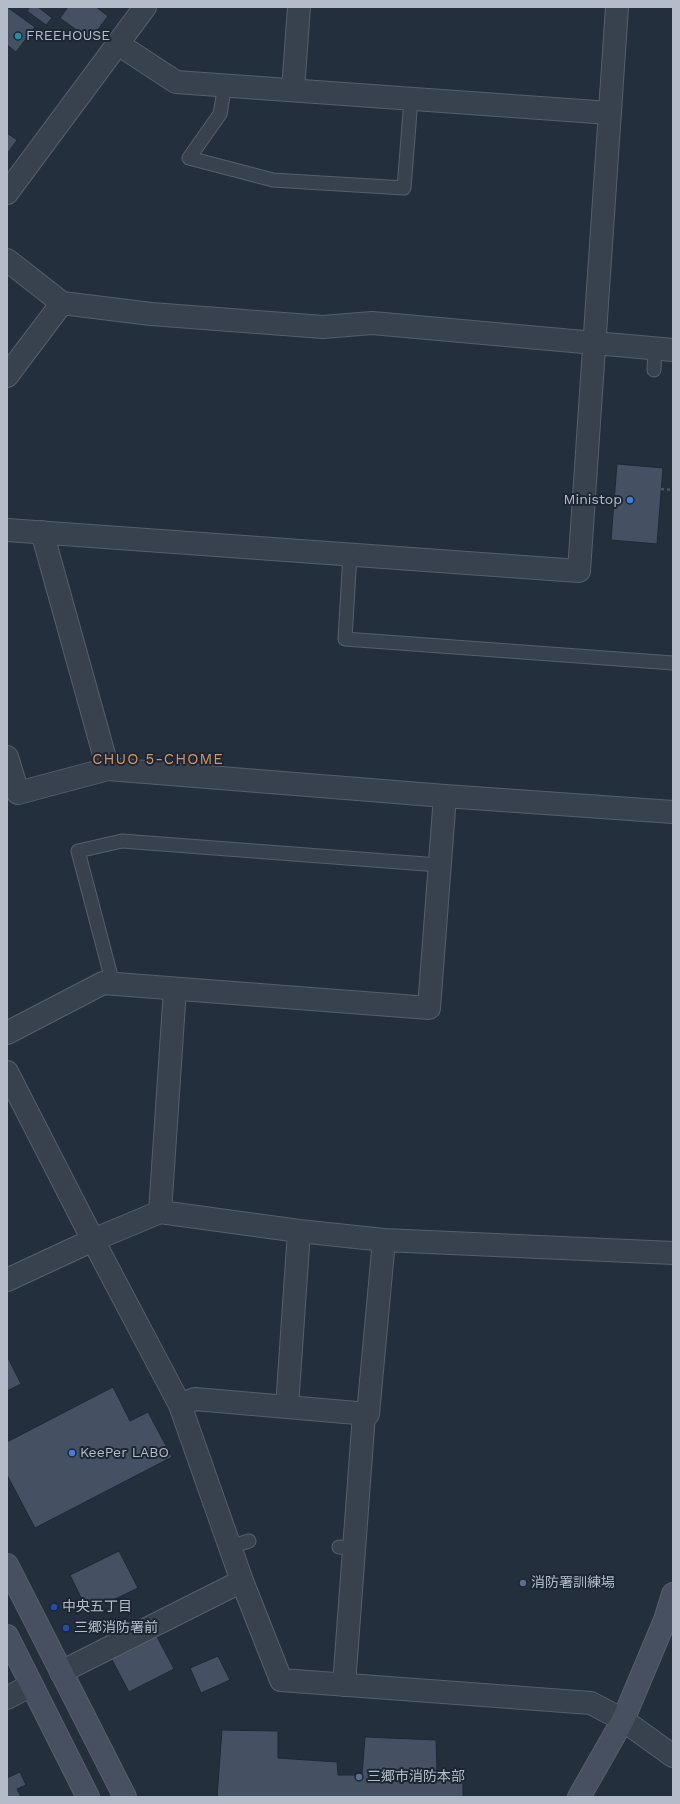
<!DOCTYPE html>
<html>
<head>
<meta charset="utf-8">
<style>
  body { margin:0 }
  #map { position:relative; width:680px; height:1804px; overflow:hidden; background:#242f3e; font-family:"Work Sans",sans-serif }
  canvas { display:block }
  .frame { position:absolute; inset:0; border:8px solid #b4bcc9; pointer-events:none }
</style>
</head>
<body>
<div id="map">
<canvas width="680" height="1804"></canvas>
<div class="frame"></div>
</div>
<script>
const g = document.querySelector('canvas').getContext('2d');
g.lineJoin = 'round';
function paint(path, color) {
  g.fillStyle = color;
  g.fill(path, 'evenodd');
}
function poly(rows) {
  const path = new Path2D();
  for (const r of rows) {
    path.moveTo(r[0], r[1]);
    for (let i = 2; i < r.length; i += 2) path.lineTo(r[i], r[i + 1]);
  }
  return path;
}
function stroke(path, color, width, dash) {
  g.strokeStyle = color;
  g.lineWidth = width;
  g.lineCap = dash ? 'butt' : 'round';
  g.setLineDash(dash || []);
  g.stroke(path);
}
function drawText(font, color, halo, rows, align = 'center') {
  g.font = font + ' "Work Sans","Noto Sans JP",sans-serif';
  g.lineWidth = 4;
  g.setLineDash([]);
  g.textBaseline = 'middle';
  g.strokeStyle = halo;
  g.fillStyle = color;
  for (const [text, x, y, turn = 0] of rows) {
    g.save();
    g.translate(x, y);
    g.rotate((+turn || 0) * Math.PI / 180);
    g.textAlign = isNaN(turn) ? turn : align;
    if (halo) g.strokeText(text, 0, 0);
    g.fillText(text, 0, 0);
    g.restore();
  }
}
const building = poly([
  [7,7,35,27,16,52,7,45,7,7],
  [30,7,38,7,52,18,46,25,27,11,30,7],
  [68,7,96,7,108,16,90,40,60,18,68,7],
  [7,133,17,140,7,154,7,133],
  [617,464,663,468,657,544,611,540,617,464],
  [7,1356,21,1384,7,1391,7,1356],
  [113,1387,130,1421,148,1412,172,1457,35,1528,7,1475,7,1442,113,1387],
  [119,1551,138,1588,88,1612,70,1575,119,1551],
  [155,1633,174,1669,129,1692,110,1656,155,1633],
  [218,1656,230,1680,201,1693,190,1668,218,1656],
  [222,1730,278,1731,278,1758,337,1762,338,1775,362,1775,365,1737,436,1740,437,1772,463,1772,463,1797,217,1797,222,1730],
  [20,1772,26,1785,17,1789,21,1797,7,1797,7,1778,20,1772]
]);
const path = poly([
  [661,489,673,490]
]);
const lane = poly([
  [225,85,220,114,189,158,273,180,404,188,411,99],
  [654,370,655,348],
  [350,554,345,639,673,663],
  [113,984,78,851,122,841,439,865],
  [230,1547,249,1541],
  [339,1547,354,1548]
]);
const street = poly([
  [118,44,176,82,610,113],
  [293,90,299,7],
  [7,193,145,7],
  [7,260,62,303],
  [7,376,62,303,151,314,323,327,372,323,673,350],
  [7,530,579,571,617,7],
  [42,532,108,769],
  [7,757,18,793,108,769,445,796,673,812],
  [7,1033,103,983,429,1008,445,796],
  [7,1072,93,1240,180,1405,242,1581,281,1680,591,1703,623,1720,673,1756],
  [160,1212,175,989],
  [7,1280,93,1240,160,1212,299,1231,384,1240,673,1253],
  [180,1405,195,1399,368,1414,384,1240],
  [287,1407,299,1231],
  [61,1672,242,1581],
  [344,1685,364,1414],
  [7,1698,31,1685]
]);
const secondary = poly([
  [7,1565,125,1797],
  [7,1636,88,1797],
  [579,1797,623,1720,665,1620,673,1594]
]);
const markers = [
  [18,36,4,"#0f9aa8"],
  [630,500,4,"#3f7fe0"],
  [72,1453,4,"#3f7fe0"],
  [523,1583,4,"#5c6f8a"],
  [54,1607,4,"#1a4fb4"],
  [66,1628,4,"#1a4fb4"],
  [359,1777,4,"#5c6f8a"]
];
const poiNames = [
  ["FREEHOUSE",26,36],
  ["Ministop",622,500,"right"],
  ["KeePer LABO",80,1453],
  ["消防署訓練場",531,1583],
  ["中央五丁目",62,1607],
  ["三郷消防署前",74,1628],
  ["三郷市消防本部",367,1777]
];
const neighbourhoodNames = [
  ["CHUO 5-CHOME",158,760]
];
paint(building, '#455162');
stroke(building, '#1f2835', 1);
stroke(lane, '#565f6c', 15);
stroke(street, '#565f6c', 24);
stroke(secondary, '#565f6c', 24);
stroke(path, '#44595c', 2.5, [3, 3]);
stroke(lane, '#38414e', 13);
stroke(street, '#38414e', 22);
stroke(secondary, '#465061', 22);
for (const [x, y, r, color] of markers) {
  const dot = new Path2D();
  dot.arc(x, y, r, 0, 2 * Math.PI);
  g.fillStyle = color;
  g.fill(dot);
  stroke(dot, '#1d2633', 1.5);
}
drawText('14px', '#b4bcc9', '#1d2633', poiNames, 'left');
g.letterSpacing = '1px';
drawText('15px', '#d59563', '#1d2633', neighbourhoodNames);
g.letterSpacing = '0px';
</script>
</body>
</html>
